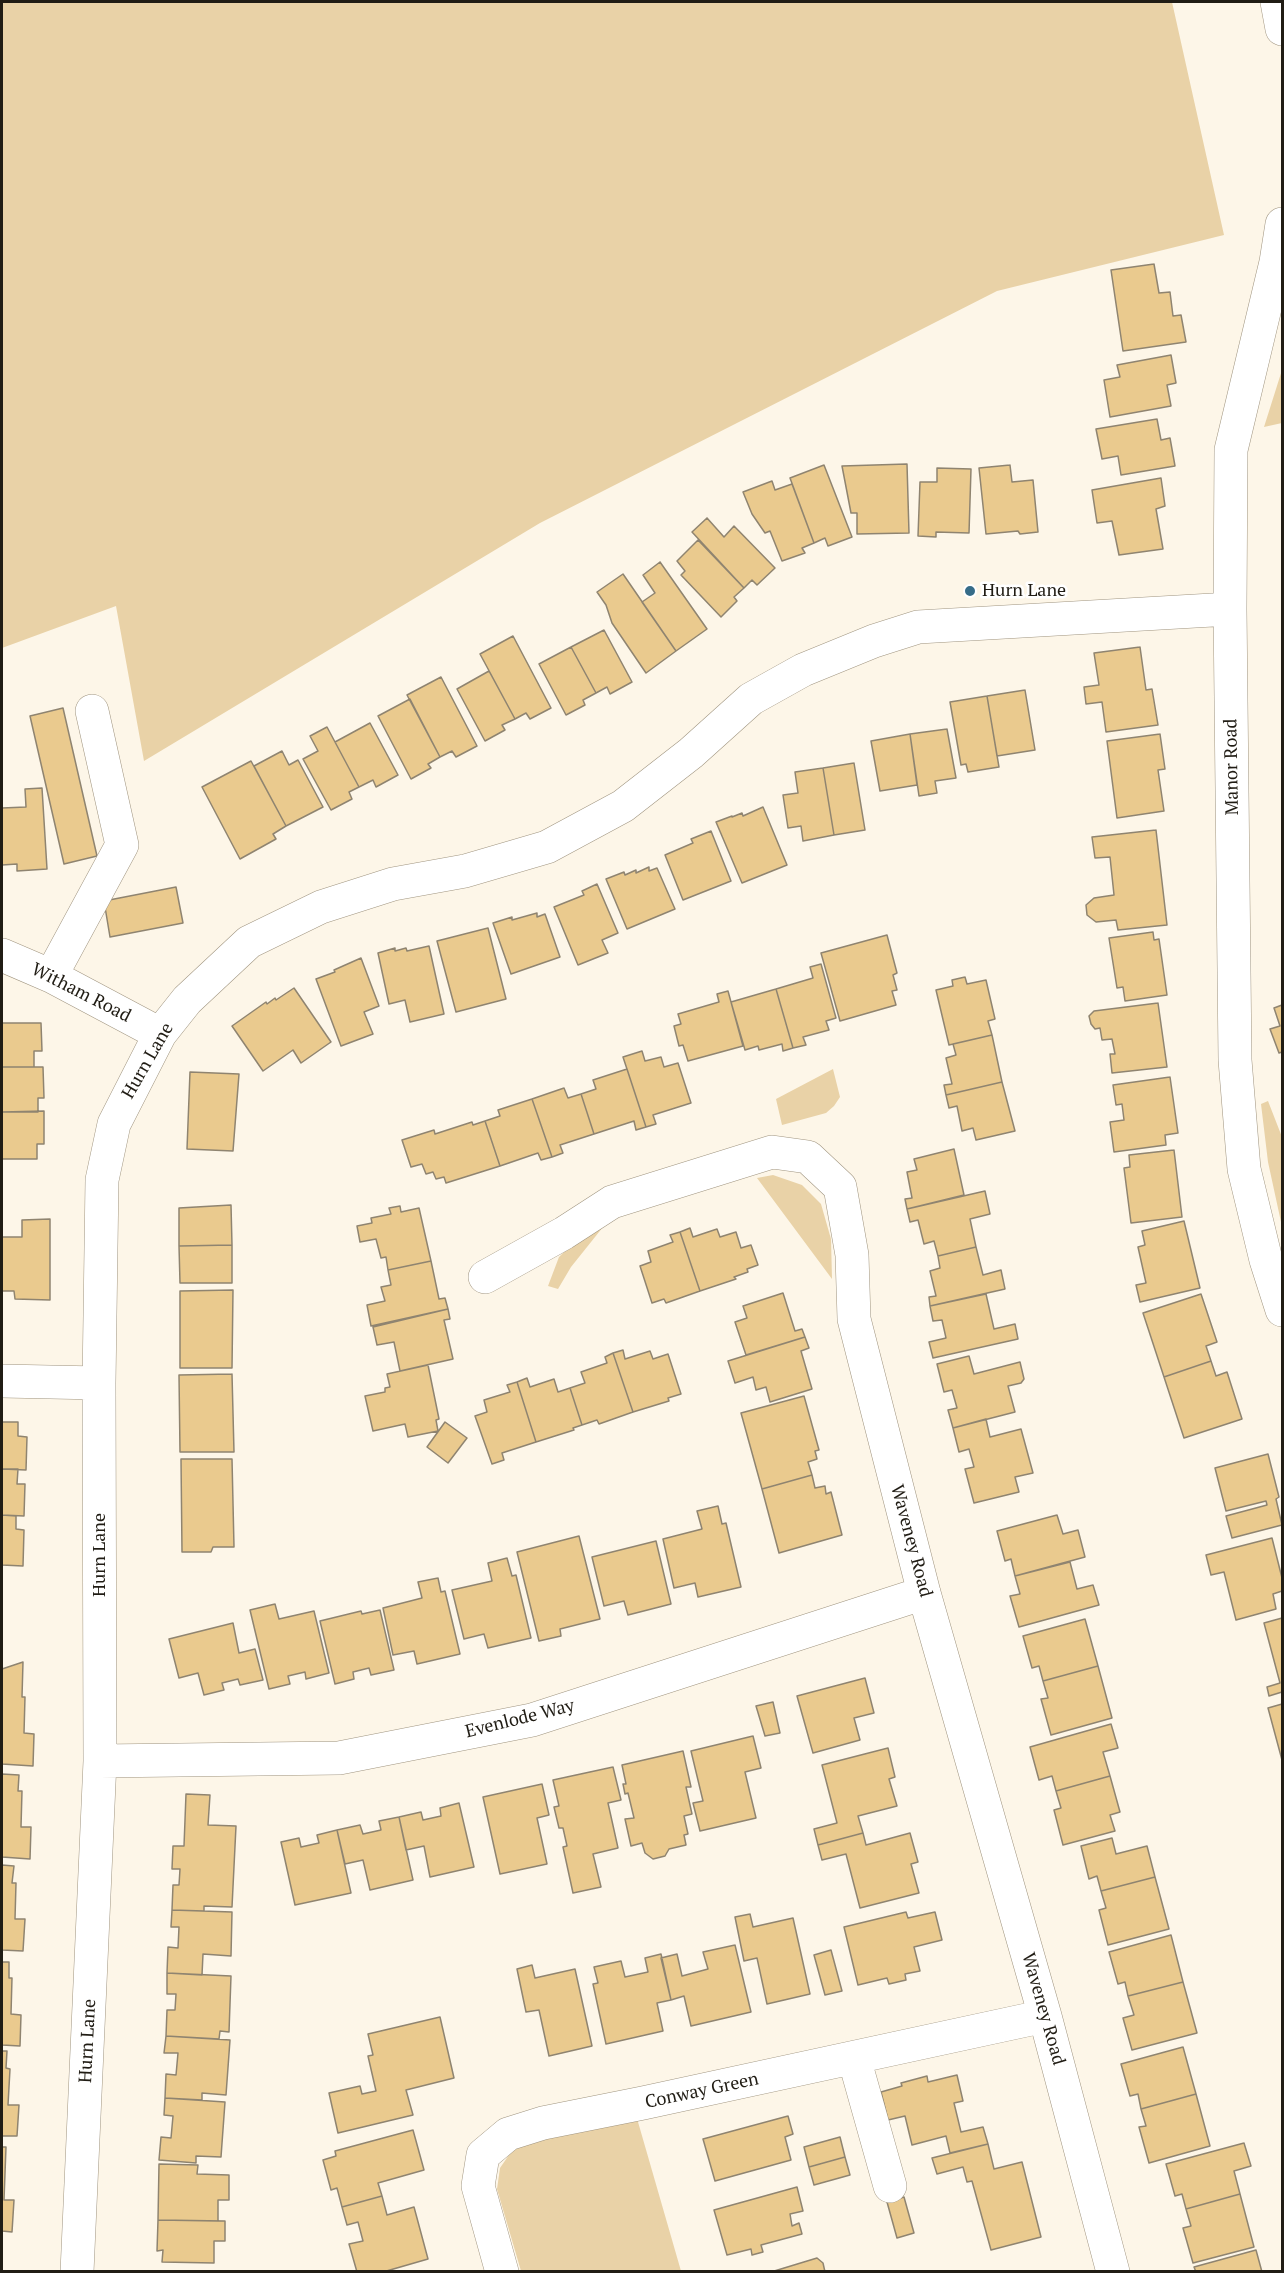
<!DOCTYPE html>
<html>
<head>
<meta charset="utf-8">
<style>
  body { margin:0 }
  #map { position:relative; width:1284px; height:2273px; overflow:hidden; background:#fdf6e8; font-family:"PT Serif",serif }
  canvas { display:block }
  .frame { position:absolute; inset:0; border:3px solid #201c14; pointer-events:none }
</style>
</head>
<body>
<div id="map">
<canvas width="1284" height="2273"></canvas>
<div class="frame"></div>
</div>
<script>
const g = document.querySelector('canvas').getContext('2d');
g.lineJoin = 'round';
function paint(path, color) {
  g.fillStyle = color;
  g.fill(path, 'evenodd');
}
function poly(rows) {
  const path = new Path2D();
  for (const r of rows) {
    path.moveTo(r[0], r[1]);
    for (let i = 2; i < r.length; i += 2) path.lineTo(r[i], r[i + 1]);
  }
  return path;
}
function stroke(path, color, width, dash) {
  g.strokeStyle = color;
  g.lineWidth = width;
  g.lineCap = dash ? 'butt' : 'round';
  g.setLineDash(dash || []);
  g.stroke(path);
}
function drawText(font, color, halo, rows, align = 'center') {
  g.font = font + ' "PT Serif",serif';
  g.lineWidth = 5;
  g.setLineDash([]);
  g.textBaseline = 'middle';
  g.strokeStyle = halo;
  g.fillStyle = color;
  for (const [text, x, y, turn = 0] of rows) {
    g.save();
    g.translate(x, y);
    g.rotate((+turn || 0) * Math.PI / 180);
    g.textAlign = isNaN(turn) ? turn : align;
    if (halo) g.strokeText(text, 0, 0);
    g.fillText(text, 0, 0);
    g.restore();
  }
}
const green = poly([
  [2,2,1172,2,1224,235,997,291,540,523,144,761,116,606,2,648],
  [1282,370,1282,423,1264,427],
  [833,1069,840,1097,834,1106,826,1113,782,1125,776,1099],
  [1268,1101,1282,1137,1281,1222,1268,1162,1261,1104],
  [773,1175,802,1185,821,1204,831,1239,832,1279,757,1178],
  [600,1223,603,1227,571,1267,558,1289,548,1286,559,1257,573,1243],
  [636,2115,681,2271,521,2271,497,2189,500,2168,511,2152,522,2141]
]);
const building = poly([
  [1154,264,1159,293,1170,292,1173,316,1181,315,1186,342,1123,351,1111,270,1154,264],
  [1171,355,1176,383,1167,385,1171,406,1110,417,1104,380,1120,377,1117,365,1171,355],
  [1157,419,1161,440,1170,438,1175,466,1121,475,1118,456,1102,459,1096,429,1157,419],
  [907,464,909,533,857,534,857,513,851,513,842,466,907,464],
  [824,465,852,537,828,546,825,538,814,543,790,478,824,465],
  [1010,465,1012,482,1033,480,1038,532,1020,534,1018,531,986,534,979,468,1010,465],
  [937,468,971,469,969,533,936,532,936,537,918,536,920,482,937,482,937,468],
  [1161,478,1165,506,1156,509,1163,549,1119,555,1112,521,1097,523,1092,490,1161,478],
  [772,481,775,490,792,484,814,543,802,548,805,553,782,561,770,531,765,533,752,514,743,492,772,481],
  [707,518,724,537,734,526,775,568,757,585,752,580,744,588,692,532,707,518],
  [698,540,744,588,734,597,737,601,721,617,681,575,685,571,677,561,698,540],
  [660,562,707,629,676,651,642,602,655,593,643,575,660,562],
  [623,574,676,651,646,673,612,623,606,605,597,592,623,574],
  [604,630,632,682,610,694,607,687,596,693,571,647,604,630],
  [513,636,551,708,530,719,526,713,515,719,480,654,513,636],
  [571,647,596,693,583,700,585,705,566,715,539,664,571,647],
  [1140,647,1146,690,1152,689,1158,725,1106,732,1102,702,1086,704,1084,687,1099,685,1094,653,1140,647],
  [489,671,515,719,502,725,505,730,485,741,457,689,489,671],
  [441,677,477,746,456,757,452,751,440,757,407,695,441,677],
  [1025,690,1035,750,997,756,987,696,1025,690],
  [987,696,999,767,968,772,966,764,961,765,950,702,987,696],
  [410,699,440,757,428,764,431,768,411,779,378,716,410,699],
  [63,708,97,856,64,864,30,716,63,708],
  [370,723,398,775,376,787,373,780,359,787,335,742,370,723],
  [327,727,359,787,349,792,352,799,331,810,303,759,318,751,310,736,327,727],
  [947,729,956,778,935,781,937,793,919,796,910,734,947,729],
  [910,734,917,785,880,791,871,741,910,734],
  [1160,734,1165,769,1158,770,1164,811,1117,818,1107,741,1160,734],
  [282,751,289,765,298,760,323,807,286,826,254,766,282,751],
  [251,761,286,826,273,834,276,839,240,859,202,787,251,761],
  [854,763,865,830,834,835,823,768,854,763],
  [823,768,834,835,803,841,801,826,788,828,783,795,798,793,795,772,823,768],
  [42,788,47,869,17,871,17,864,2,865,2,808,26,807,25,789,42,788],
  [763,807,787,865,742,883,716,822,732,816,732,817,742,813,743,816,763,807],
  [1156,830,1167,925,1118,930,1116,920,1096,922,1087,915,1086,905,1094,898,1114,895,1110,857,1095,858,1092,837,1156,830],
  [711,831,731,881,683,900,665,855,693,843,691,839,711,831],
  [649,867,649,871,657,868,675,909,627,929,606,879,624,872,625,875,636,870,636,873,649,867],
  [597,884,618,933,602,940,608,953,578,965,554,907,584,895,582,891,597,884],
  [176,887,183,923,110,937,104,901,176,887],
  [537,913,537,917,545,914,560,957,511,974,493,923,512,917,512,920,537,913],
  [488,928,506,999,456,1012,437,941,488,928],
  [1153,932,1154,940,1159,939,1167,995,1125,1001,1123,987,1117,988,1109,938,1153,932],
  [887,935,897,973,893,975,897,990,892,991,896,1005,840,1021,821,953,887,935],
  [429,946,444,1014,410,1022,405,1000,389,1004,378,953,395,948,395,951,406,948,407,951,429,946],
  [361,958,379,1006,364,1012,373,1034,341,1046,316,979,335,972,334,970,361,958],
  [821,964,836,1018,826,1021,829,1030,803,1037,806,1045,793,1048,776,989,813,978,810,967,821,964],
  [965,977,967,984,986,980,995,1019,988,1021,992,1035,949,1045,936,990,953,986,952,980,965,977],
  [294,988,331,1042,301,1063,293,1050,263,1071,232,1026,266,1002,267,1004,275,998,276,1000,294,988],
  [776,989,793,1048,783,1051,782,1044,759,1050,758,1046,745,1050,731,1002,776,989],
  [728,991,743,1046,688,1061,683,1045,679,1046,674,1026,681,1024,678,1014,719,1002,717,994,728,991],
  [1158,1003,1167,1067,1112,1073,1110,1054,1115,1054,1112,1039,1102,1040,1100,1028,1095,1029,1091,1024,1089,1016,1094,1011,1158,1003],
  [1282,1005,1282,1052,1279,1053,1270,1029,1280,1026,1274,1008,1282,1005],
  [2,1023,41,1023,42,1051,34,1051,34,1067,2,1067,2,1023],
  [992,1035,1002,1082,946,1095,944,1085,952,1084,946,1058,956,1055,953,1044,992,1035],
  [642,1051,645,1061,661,1057,664,1067,678,1063,691,1103,653,1115,656,1124,646,1127,623,1057,642,1051],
  [2,1067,43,1067,44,1098,38,1098,38,1112,2,1112,2,1067],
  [627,1069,646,1127,636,1130,634,1121,594,1134,581,1094,596,1089,593,1080,627,1069],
  [190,1072,239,1074,233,1151,187,1149,190,1072],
  [1170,1077,1178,1133,1165,1135,1166,1145,1114,1152,1110,1122,1124,1120,1122,1104,1116,1105,1113,1085,1170,1077],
  [1002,1082,1015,1131,976,1140,973,1128,962,1131,957,1106,949,1108,946,1095,1002,1082],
  [564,1088,568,1098,581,1094,594,1134,560,1145,563,1153,552,1157,532,1099,564,1088],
  [532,1099,552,1157,541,1160,538,1153,500,1166,485,1121,500,1116,498,1110,532,1099],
  [44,1111,44,1144,37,1144,37,1159,2,1159,2,1112,44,1111],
  [485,1121,500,1166,446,1183,444,1177,436,1179,433,1172,426,1174,422,1164,411,1167,402,1140,434,1130,435,1134,472,1122,473,1125,485,1121],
  [954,1149,964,1195,907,1209,905,1199,912,1198,907,1172,917,1170,914,1159,954,1149],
  [1174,1150,1182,1217,1131,1223,1124,1168,1130,1167,1129,1155,1174,1150],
  [985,1191,990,1214,970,1219,976,1247,938,1256,934,1241,924,1244,918,1220,910,1222,907,1209,985,1191],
  [231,1205,232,1245,179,1246,179,1208,231,1205],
  [400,1206,401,1212,419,1208,431,1261,388,1270,386,1257,381,1258,376,1239,360,1242,357,1226,372,1223,371,1218,391,1214,389,1208,400,1206],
  [50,1219,50,1300,15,1299,14,1291,2,1291,2,1237,22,1237,22,1220,50,1219],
  [1184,1221,1200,1288,1140,1302,1136,1285,1146,1283,1138,1247,1145,1245,1142,1231,1184,1221],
  [690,1228,693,1237,717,1229,720,1237,736,1232,741,1248,751,1245,758,1265,747,1269,748,1272,734,1277,736,1279,700,1291,680,1232,690,1228],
  [680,1232,700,1291,666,1303,664,1299,652,1303,640,1266,651,1262,648,1251,673,1242,670,1235,680,1232],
  [232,1245,232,1283,180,1283,179,1246,232,1245],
  [976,1247,983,1275,1001,1270,1005,1289,930,1306,929,1297,936,1296,930,1271,940,1268,938,1256,976,1247],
  [431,1261,439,1299,445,1298,448,1309,371,1326,367,1305,385,1301,381,1287,391,1285,388,1270,431,1261],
  [233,1290,232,1368,180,1368,180,1291,233,1290],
  [783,1293,795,1331,802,1329,805,1337,746,1355,735,1322,747,1318,743,1306,783,1293],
  [986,1294,994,1329,1015,1324,1018,1339,933,1358,929,1342,946,1338,942,1320,933,1321,930,1306,986,1294],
  [1201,1294,1217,1342,1206,1346,1211,1361,1164,1377,1143,1313,1201,1294],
  [448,1309,450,1319,444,1320,453,1359,400,1371,394,1342,377,1345,373,1327,448,1309],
  [805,1337,809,1348,801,1351,812,1389,770,1402,766,1387,756,1390,753,1377,735,1383,728,1361,805,1337],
  [623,1350,625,1359,650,1351,653,1359,668,1354,681,1394,668,1398,669,1401,633,1412,613,1353,623,1350],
  [613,1353,633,1412,599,1424,597,1420,582,1425,570,1388,585,1383,581,1372,607,1363,605,1357,613,1353],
  [969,1356,974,1374,1020,1362,1024,1379,1021,1383,1008,1386,1015,1412,953,1428,948,1410,957,1408,952,1390,944,1392,937,1364,969,1356],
  [1211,1361,1216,1376,1227,1372,1242,1419,1184,1438,1164,1377,1211,1361],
  [428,1365,439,1419,436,1420,438,1431,408,1437,405,1424,373,1431,365,1396,385,1392,385,1388,390,1387,387,1374,428,1365],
  [232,1374,234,1452,180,1452,179,1375,232,1374],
  [527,1378,530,1387,554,1379,558,1392,570,1388,582,1425,573,1428,574,1430,536,1442,517,1382,527,1378],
  [517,1382,536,1442,502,1453,504,1460,492,1464,475,1416,487,1412,484,1400,510,1392,507,1385,517,1382],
  [804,1396,819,1450,815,1451,817,1459,808,1462,812,1475,762,1489,741,1413,804,1396],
  [986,1419,990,1437,1021,1429,1033,1473,1015,1477,1019,1492,974,1503,965,1469,974,1467,969,1449,959,1452,953,1428,986,1419],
  [2,1422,18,1422,18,1436,27,1437,26,1470,2,1469,2,1422],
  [445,1422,467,1438,448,1463,427,1447,445,1422],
  [1268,1454,1279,1497,1276,1499,1282,1525,1232,1538,1226,1516,1267,1505,1266,1501,1226,1511,1215,1468,1268,1454],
  [181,1459,232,1459,234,1547,213,1547,211,1552,182,1552,181,1459],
  [2,1469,18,1469,17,1484,25,1484,24,1516,2,1515,2,1469],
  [812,1475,815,1488,825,1486,826,1494,831,1492,842,1535,779,1553,762,1489,812,1475],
  [718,1506,722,1524,726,1523,741,1587,698,1597,695,1583,674,1588,663,1539,702,1529,697,1511,718,1506],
  [2,1515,16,1516,16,1529,24,1530,23,1566,2,1565,2,1515],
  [1057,1515,1063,1534,1078,1530,1085,1557,1015,1576,1011,1559,1005,1561,997,1531,1057,1515],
  [579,1536,600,1619,560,1629,561,1636,539,1641,517,1552,579,1536],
  [1272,1538,1282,1578,1282,1591,1273,1594,1276,1609,1236,1620,1224,1572,1211,1575,1206,1555,1272,1538],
  [656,1541,671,1604,628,1615,624,1601,604,1606,592,1557,656,1541],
  [507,1558,512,1576,516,1575,531,1638,488,1648,484,1634,464,1639,452,1590,492,1581,488,1563,507,1558],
  [1070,1562,1077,1589,1093,1585,1099,1605,1019,1627,1010,1596,1020,1594,1015,1576,1070,1562],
  [438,1578,441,1592,445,1591,460,1654,417,1664,414,1651,393,1655,383,1608,422,1598,418,1582,438,1578],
  [275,1604,279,1619,314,1611,329,1673,306,1679,305,1672,288,1676,290,1684,269,1689,250,1610,275,1604],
  [380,1610,394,1670,371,1675,369,1668,353,1672,354,1679,335,1684,320,1621,361,1611,362,1614,380,1610],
  [1282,1618,1282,1692,1269,1696,1267,1687,1280,1683,1264,1623,1282,1618],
  [1085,1619,1098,1666,1043,1681,1039,1666,1032,1668,1023,1636,1085,1619],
  [233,1623,239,1653,255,1649,263,1680,240,1685,238,1679,222,1683,224,1690,204,1695,198,1673,179,1678,169,1639,233,1623],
  [23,1662,22,1697,25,1697,24,1733,34,1734,33,1766,2,1764,2,1669,23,1662],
  [1098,1666,1112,1718,1051,1735,1041,1699,1048,1698,1043,1681,1098,1666],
  [865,1678,874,1713,854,1718,860,1740,813,1753,797,1696,865,1678],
  [773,1702,780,1733,765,1736,756,1706,773,1702],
  [1282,1704,1282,1760,1268,1708,1282,1704],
  [1111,1724,1118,1748,1103,1752,1110,1776,1056,1791,1052,1776,1039,1780,1030,1747,1111,1724],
  [753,1736,761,1768,745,1772,756,1818,700,1831,693,1803,703,1801,691,1751,753,1736],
  [888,1748,895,1777,889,1779,897,1806,858,1816,863,1833,818,1845,814,1829,837,1823,822,1765,888,1748],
  [683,1751,691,1787,686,1787,692,1814,684,1816,688,1834,684,1835,686,1845,669,1849,665,1856,653,1859,645,1853,642,1843,631,1846,625,1819,634,1818,628,1793,625,1794,623,1784,626,1784,622,1765,683,1751],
  [613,1767,621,1800,608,1803,618,1848,593,1854,601,1887,573,1893,563,1847,567,1846,563,1828,559,1828,554,1807,559,1806,553,1780,613,1767],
  [2,1774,19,1775,18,1791,22,1791,21,1827,31,1827,30,1859,2,1857,2,1774],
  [1110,1776,1120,1812,1110,1815,1115,1831,1063,1845,1054,1810,1061,1808,1056,1791,1110,1776],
  [542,1784,549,1815,537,1818,547,1864,500,1874,483,1797,542,1784],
  [186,1794,210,1795,208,1825,236,1826,232,1907,204,1906,204,1911,172,1910,173,1885,179,1885,180,1869,172,1869,173,1846,184,1846,186,1794],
  [459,1803,474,1867,430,1877,424,1846,406,1850,399,1817,421,1812,423,1820,441,1816,440,1808,459,1803],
  [399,1817,413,1880,370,1890,363,1860,345,1864,337,1830,360,1825,363,1834,381,1830,379,1821,399,1817],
  [337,1830,351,1893,295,1905,281,1842,299,1838,301,1847,319,1843,317,1835,337,1830],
  [863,1833,866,1845,910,1833,918,1862,911,1864,919,1893,860,1908,846,1854,822,1860,818,1845,863,1833],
  [1112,1838,1116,1854,1147,1846,1155,1877,1101,1891,1097,1876,1089,1879,1081,1846,1112,1838],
  [2,1865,14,1866,12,1883,16,1883,15,1919,25,1919,23,1951,2,1950,2,1865],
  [1155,1877,1169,1929,1108,1945,1099,1910,1106,1908,1101,1891,1155,1877],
  [172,1910,232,1912,231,1956,203,1954,202,1975,167,1973,168,1947,178,1948,179,1927,171,1927,172,1910],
  [906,1912,908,1918,935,1912,942,1940,914,1947,920,1971,905,1974,906,1980,889,1984,887,1978,858,1985,844,1927,906,1912],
  [750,1914,753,1927,793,1918,810,1994,767,2004,757,1958,744,1961,735,1917,750,1914],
  [1171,1935,1183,1982,1128,1996,1125,1982,1118,1984,1109,1952,1171,1935],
  [735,1945,751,2012,691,2026,684,1996,671,2000,661,1958,677,1954,682,1976,708,1969,703,1952,735,1945],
  [831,1950,842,1991,825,1995,814,1955,831,1950],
  [661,1954,671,2000,657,2003,663,2031,606,2044,593,1984,598,1983,594,1967,621,1961,625,1977,648,1972,645,1958,661,1954],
  [2,1962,9,1962,9,1978,12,1978,11,2014,21,2015,20,2046,2,2045,2,1962],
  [532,1965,535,1978,575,1969,592,2046,549,2056,539,2010,526,2012,517,1969,532,1965],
  [167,1973,231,1976,229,2032,220,2031,219,2039,166,2036,167,2010,175,2010,176,1994,167,1994,167,1973],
  [1183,1982,1197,2033,1132,2050,1123,2018,1134,2015,1128,1996,1183,1982],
  [440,2017,454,2078,406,2090,413,2115,338,2133,329,2093,360,2086,362,2094,376,2091,368,2056,373,2055,368,2034,440,2017],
  [166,2036,230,2040,226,2095,202,2093,202,2100,165,2098,166,2074,176,2075,178,2053,164,2053,166,2036],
  [1183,2047,1196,2094,1141,2109,1138,2094,1130,2096,1121,2064,1183,2047],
  [2,2051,7,2051,6,2068,10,2069,8,2105,19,2105,17,2136,2,2136,2,2051],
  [957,2075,963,2101,954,2103,961,2132,983,2127,988,2144,950,2153,946,2136,912,2145,905,2116,888,2120,881,2092,902,2086,901,2083,927,2076,928,2082,957,2075],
  [1196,2094,1210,2146,1149,2163,1139,2127,1146,2126,1141,2109,1196,2094],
  [165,2098,225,2102,221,2157,196,2156,196,2163,159,2160,161,2137,171,2138,173,2116,164,2115,165,2098],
  [788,2116,793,2134,785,2137,791,2160,715,2181,703,2139,788,2116],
  [413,2130,424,2170,378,2183,382,2196,342,2207,337,2188,331,2190,323,2160,336,2156,335,2151,413,2130],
  [840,2137,845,2157,809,2167,804,2147,840,2137],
  [1244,2143,1251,2166,1234,2171,1240,2194,1186,2209,1182,2194,1175,2196,1166,2164,1244,2143],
  [988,2144,994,2169,1022,2162,1041,2237,991,2250,972,2181,967,2182,963,2167,937,2174,932,2158,988,2144],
  [2,2147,6,2147,4,2200,14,2200,12,2232,2,2231,2,2147],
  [845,2157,850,2175,814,2185,809,2167,845,2157],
  [159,2164,198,2165,197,2174,229,2175,229,2200,218,2200,218,2221,158,2220,159,2164],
  [797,2187,803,2211,790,2214,792,2226,799,2223,802,2234,761,2245,763,2252,752,2255,751,2249,727,2255,714,2210,797,2187],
  [1240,2194,1254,2247,1193,2263,1183,2228,1191,2226,1186,2209,1240,2194],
  [382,2196,387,2215,414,2207,428,2259,383,2272,357,2272,349,2244,363,2241,358,2222,347,2225,342,2207,382,2196],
  [904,2197,914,2233,897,2238,887,2202,904,2197],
  [158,2220,225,2221,225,2241,214,2241,214,2263,162,2262,163,2250,157,2251,158,2220],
  [1256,2250,1262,2272,1196,2272,1194,2267,1256,2250],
  [817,2258,823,2263,825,2272,771,2272,817,2258]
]);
const minor = poly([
  [1277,2,1282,29],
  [1282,224,1276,262,1231,450,1230,609,1235,1060,1244,1169,1266,1260,1282,1310],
  [2,955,51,976,160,1034],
  [51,976,122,845,92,711],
  [485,1277,564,1233,612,1202,772,1152,808,1157,840,1187,852,1255,854,1319,924,1593,1045,2016,1113,2272],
  [2,1381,99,1383],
  [100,1761,339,1758,532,1720,924,1593],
  [854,2058,890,2186],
  [77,2272,100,1761,99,1383,102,1180,114,1124,160,1034,187,1000,249,942,321,907,393,884,465,871,547,847,623,806,691,753,751,699,803,670,874,641,918,627,1230,609],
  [502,2272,478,2186,483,2155,508,2134,543,2123,643,2103,1045,2016]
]);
const markers = [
  [970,591,6,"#366c88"]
];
const poiNames = [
  ["Hurn Lane",982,591]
];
const streetNames = [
  ["Manor Road",1232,767,-91],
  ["Witham Road",81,993,27],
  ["Hurn Lane",148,1061,-60],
  ["Waveney Road",911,1541,75],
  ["Hurn Lane",100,1555,-90],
  ["Evenlode Way",520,1719,-14],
  ["Waveney Road",1043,2009,74],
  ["Hurn Lane",88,2041,-87],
  ["Conway Green",702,2091,-12]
];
paint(green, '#e9d2a7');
paint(building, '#eaca8e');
stroke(building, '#8f8470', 1.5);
stroke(minor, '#a09580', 34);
stroke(minor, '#fff', 33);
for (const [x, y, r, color] of markers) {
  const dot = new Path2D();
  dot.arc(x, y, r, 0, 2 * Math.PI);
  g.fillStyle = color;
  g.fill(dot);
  stroke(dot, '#fff', 2);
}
drawText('18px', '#201c14', '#fff', poiNames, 'left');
drawText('18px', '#201c14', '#fff', streetNames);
</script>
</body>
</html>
